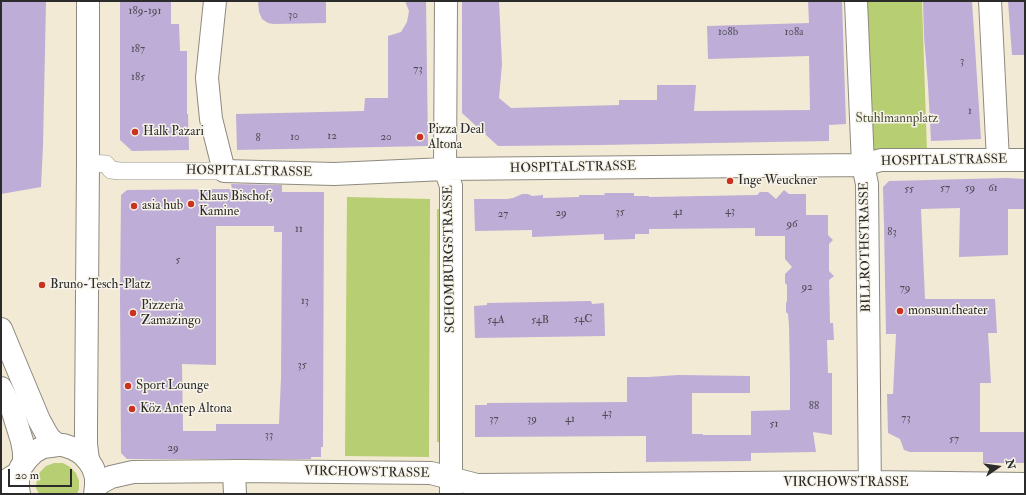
<!DOCTYPE html>
<html>
<head>
<meta charset="utf-8">
<style>
  body { margin:0 }
  #map { position:relative; width:1026px; height:495px; overflow:hidden; background:#f2ead4; font-family:"IM FELL Double Pica",serif }
  canvas { display:block }
  .frame { position:absolute; inset:0; border:2px solid #2b2b2b; pointer-events:none }
  .north { position:absolute; left:978px; top:447px; width:40px; height:40px; -webkit-text-stroke:3px #f7f3e8; paint-order:stroke; rotate:77deg; font-size:11px; font-weight:700; line-height:16px; text-align:center; color:#2b2b2b }
  .north::after { content:''; display:block; margin:auto; width:14px; height:18px; background:#2b2b2b; clip-path:polygon(50% 0,100% 100%,50% 72%,0 100%) }
  .scale { position:absolute; left:8px; top:469px; width:64px; height:18px; box-sizing:border-box; border:2px solid #2b2b2b; border-top:0; padding-left:5px; font-size:12px; line-height:14px; white-space:nowrap; color:#2b2b2b; -webkit-text-stroke:3px #f7f3e8; paint-order:stroke }
</style>
</head>
<body>
<div id="map">
<canvas width="1026" height="495"></canvas>
<div class="frame"></div>
<div class="north">N</div>
<div class="scale">20 m</div>
</div>
<script>
const g = document.querySelector('canvas').getContext('2d');
g.lineJoin = 'round';
function paint(path, color) {
  g.fillStyle = color;
  g.fill(path, 'evenodd');
}
function poly(rows) {
  const path = new Path2D();
  for (const r of rows) {
    path.moveTo(r[0], r[1]);
    for (let i = 2; i < r.length; i += 2) path.lineTo(r[i], r[i + 1]);
  }
  return path;
}
function stroke(path, color, width, dash) {
  g.strokeStyle = color;
  g.lineWidth = width;
  g.lineCap = dash ? 'butt' : 'round';
  g.setLineDash(dash || []);
  g.stroke(path);
}
function drawText(font, color, halo, rows, align = 'center') {
  g.font = font + ' "IM FELL Double Pica",serif';
  g.lineWidth = 3;
  g.setLineDash([]);
  g.textBaseline = 'middle';
  g.strokeStyle = halo;
  g.fillStyle = color;
  for (const [text, x, y, turn = 0] of rows) {
    g.save();
    g.translate(x, y);
    g.rotate((+turn || 0) * Math.PI / 180);
    g.textAlign = isNaN(turn) ? turn : align;
    if (halo) g.strokeText(text, 0, 0);
    g.fillText(text, 0, 0);
    g.restore();
  }
}
const green = poly([
  [863,1,922,1,927,152,868,154],
  [347,197,430,199,429,457,345,456],
  [437,209,448,210,449,442,437,442],
  [54,463,63,463,70,467,76,473,79,481,79,489,77,494,39,494,36,488,37,479,40,472,46,466]
]);
const building = poly([
  [1,1,46,1,43,146,41,187,1,194],
  [120,1,171,1,171,24,179,24,180,51,187,51,187,114,188,114,189,150,132,151,120,140],
  [258,1,326,1,326,23,273,24,268,23,262,19,259,12],
  [405,1,426,1,428,146,237,150,236,114,364,111,365,98,388,98,388,36,401,32,407,22,409,11],
  [462,1,499,1,502,64,499,98,511,108,619,105,619,100,657,100,657,85,696,85,694,111,810,110,809,56,708,59,707,26,809,23,808,1,842,1,846,124,829,125,829,141,600,145,498,146,462,113],
  [923,1,972,1,981,139,931,141,928,85,924,36],
  [1008,1,1025,1,1025,55,1012,55],
  [1007,178,1025,179,1025,209,1008,209,1008,255,959,257,960,208,921,209,925,299,995,299,997,333,988,333,991,383,980,383,980,432,1025,432,1025,463,983,463,983,452,910,452,904,450,900,439,888,433,887,394,893,394,896,334,886,334,884,226,883,187,889,181],
  [231,184,282,185,282,192,324,192,323,447,321,447,321,457,311,457,311,459,127,459,121,453,120,298,121,195,127,190,232,189],
  [216,226,274,226,274,232,282,232,281,378,279,424,216,424,216,431,183,431,182,364,216,365],
  [784,190,789,194,806,194,806,215,828,215,828,235,833,240,829,244,829,271,834,276,829,280,830,323,833,323,834,340,827,340,828,373,832,373,832,435,813,432,816,452,751,453,751,461,646,462,646,436,475,437,475,405,487,405,487,403,627,402,627,377,648,377,679,375,750,376,750,393,692,393,692,434,703,434,703,435,751,435,751,411,790,410,790,375,789,325,788,314,786,312,786,303,787,301,787,285,785,283,785,274,792,267,785,259,785,236,755,236,755,228,649,229,649,234,635,234,635,239,604,240,604,234,532,237,532,230,475,231,474,199,507,199,513,198,522,194,528,194,532,196,543,195,543,198,579,197,579,195,605,195,604,193,634,193,634,196,649,196,649,197,757,195,760,192,768,192,776,199],
  [591,301,592,304,604,303,605,336,475,338,474,306,487,305,487,303]
]);
const pedestrian = poly([
  [88,163,106,164,111,170,120,171,224,171]
]);
const minor = poly([
  [88,1,88,163,86,427,86,444,88,460],
  [215,1,207,78,211,119,224,171,334,174,445,169,863,165,881,160,1025,160],
  [446,1,445,169,451,186,451,493],
  [856,1,863,165,867,184,870,494],
  [990,1,998,160],
  [1,388,12,409,22,441,24,452,24,463],
  [234,471,235,494],
  [1,484,20,472],
  [96,486,98,484,111,477,133,472,242,471,431,473,477,485,870,482,1025,484]
]);
const tertiary = poly([
  [1,329,39,420,45,431,50,439,58,445],
  [19,494,18,488,18,477,21,467,27,459,34,452,43,447,58,445,63,445,72,448,81,453,88,460,93,468,96,477,96,486,95,494]
]);
const markers = [
  [135,132,4,"#c8321e"],
  [420,137,4,"#c8321e"],
  [730,181,4,"#c8321e"],
  [191,204,4,"#c8321e"],
  [134,206,4,"#c8321e"],
  [42,285,4,"#c8321e"],
  [900,311,4,"#c8321e"],
  [133,313,4,"#c8321e"],
  [128,386,4,"#c8321e"],
  [132,409,4,"#c8321e"]
];
const numberNames = [
  ["189-191",145,12],
  ["30",293,16],
  ["108b",728,33],
  ["108a",794,33],
  ["187",138,50],
  ["3",962,62],
  ["73",418,70],
  ["185",138,78],
  ["1",970,112],
  ["12",332,137],
  ["10",295,138],
  ["20",386,138],
  ["8",258,139],
  ["57",945,189],
  ["59",970,189],
  ["61",993,189],
  ["55",909,190],
  ["43",730,212],
  ["35",620,213],
  ["41",678,213],
  ["29",561,214],
  ["27",503,215],
  ["96",792,225],
  ["11",299,230],
  ["83",892,233],
  ["5",178,261],
  ["92",807,288],
  ["79",905,289],
  ["13",305,302],
  ["54C",583,320],
  ["54A",496,321],
  ["54B",540,321],
  ["35",302,366],
  ["88",814,407],
  ["43",607,414],
  ["73",906,419],
  ["37",494,420],
  ["39",532,420],
  ["41",570,420],
  ["51",774,425],
  ["33",269,436],
  ["57",954,440],
  ["29",173,449]
];
const parkNames = [
  ["Stuhlmannplatz",897,119]
];
const poiNames = [
  ["Pizza Deal",428,130],
  ["Altona",428,145],
  ["Halk Pazari",143,132],
  ["Inge Weuckner",738,181],
  ["Klaus Bischof,",199,197],
  ["Kamine",199,212],
  ["asia hub",142,206],
  ["Bruno-Tesch-Platz",50,285],
  ["Pizzeria",141,306],
  ["Zamazingo",141,321],
  ["monsun.theater",908,311],
  ["Sport Lounge",136,386],
  ["Köz Antep Altona",140,409]
];
const streetNames = [
  ["HOSPITALSTRASSE",944,161,-1],
  ["HOSPITALSTRASSE",573,168,-1],
  ["HOSPITALSTRASSE",249,172,1],
  ["BILLROTHSTRASSE",866,247,-91],
  ["SCHOMBURGSTRASSE",450,259,-91],
  ["VIRCHOWSTRASSE",367,473,1],
  ["VIRCHOWSTRASSE",846,483]
];
paint(green, '#b8ce72');
paint(building, '#beadd7');
stroke(pedestrian, '#8e8a80', 18);
stroke(minor, '#8e8a80', 24);
stroke(tertiary, '#8e8a80', 24);
stroke(pedestrian, '#fff', 17);
stroke(minor, '#fff', 22);
stroke(tertiary, '#fff', 22);
for (const [x, y, r, color] of markers) {
  const dot = new Path2D();
  dot.arc(x, y, r, 0, 2 * Math.PI);
  g.fillStyle = color;
  g.fill(dot);
  stroke(dot, '#f7f3e8', 1.5);
}
drawText('11px', '#504c56', null, numberNames);
drawText('13px', '#4e543d', '#f7f3e8', parkNames);
drawText('13px', '#2b2b2b', '#f7f3e8', poiNames, 'left');
drawText('13px', '#2b2b2b', '#f7f3e8', streetNames);
</script>
</body>
</html>
